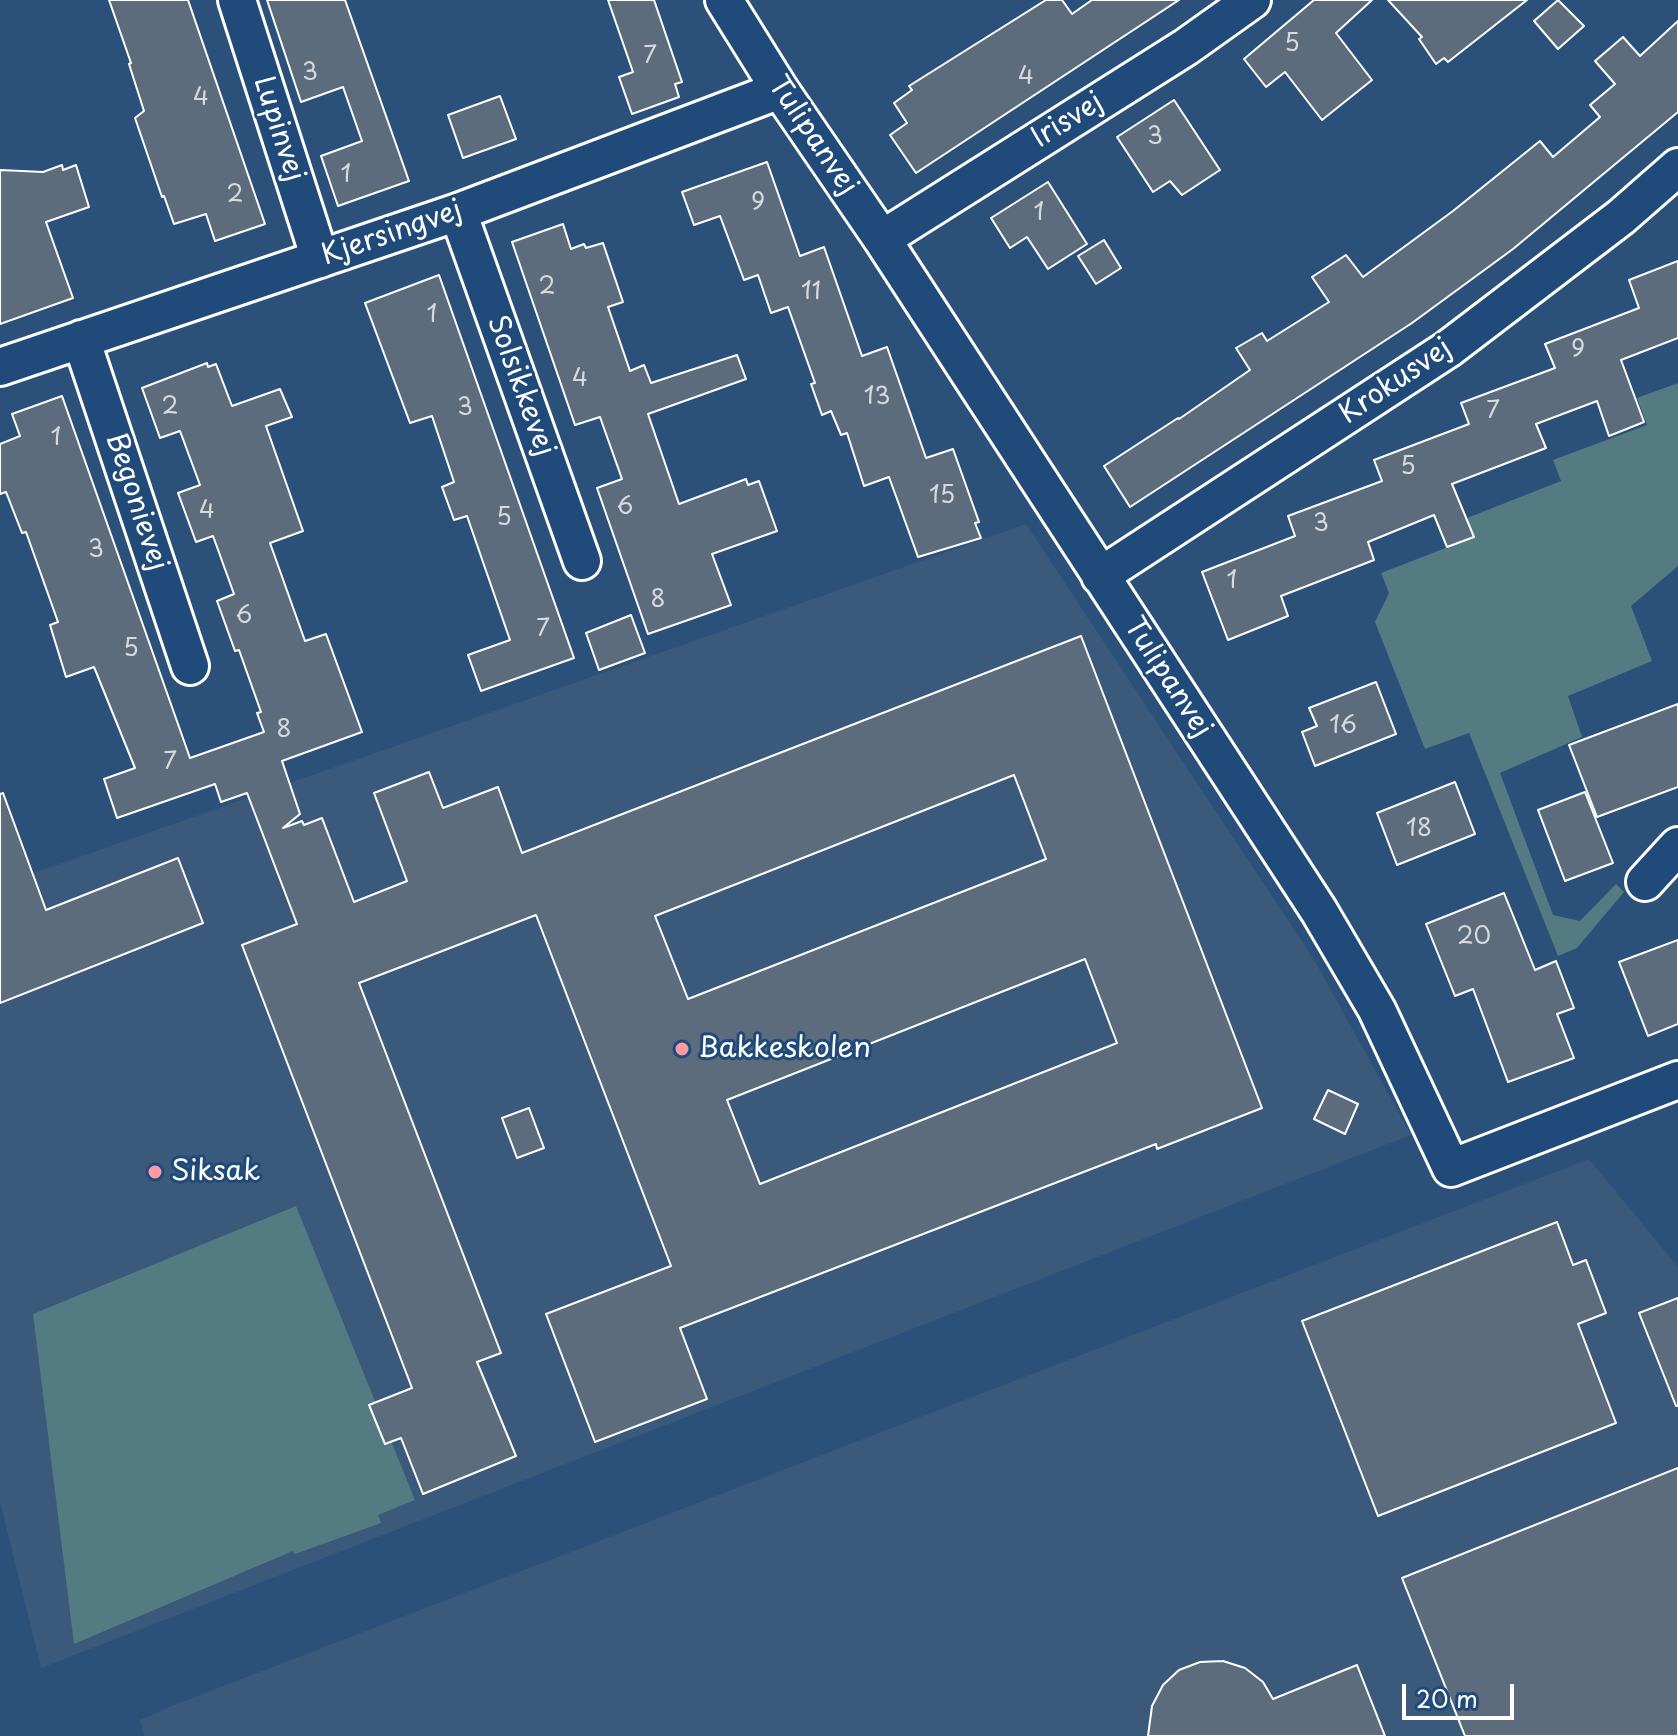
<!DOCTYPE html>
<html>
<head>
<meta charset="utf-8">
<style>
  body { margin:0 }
  #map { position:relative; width:1678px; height:1736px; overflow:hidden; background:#2b517a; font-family:"Playpen Sans",sans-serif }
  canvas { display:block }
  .scale { position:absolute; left:1402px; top:1684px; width:112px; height:36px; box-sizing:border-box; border:4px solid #fff; border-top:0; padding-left:10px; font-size:24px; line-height:28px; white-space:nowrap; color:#fff; -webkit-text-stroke:6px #1f4a7a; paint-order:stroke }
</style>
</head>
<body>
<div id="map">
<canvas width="1678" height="1736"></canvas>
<div class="scale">20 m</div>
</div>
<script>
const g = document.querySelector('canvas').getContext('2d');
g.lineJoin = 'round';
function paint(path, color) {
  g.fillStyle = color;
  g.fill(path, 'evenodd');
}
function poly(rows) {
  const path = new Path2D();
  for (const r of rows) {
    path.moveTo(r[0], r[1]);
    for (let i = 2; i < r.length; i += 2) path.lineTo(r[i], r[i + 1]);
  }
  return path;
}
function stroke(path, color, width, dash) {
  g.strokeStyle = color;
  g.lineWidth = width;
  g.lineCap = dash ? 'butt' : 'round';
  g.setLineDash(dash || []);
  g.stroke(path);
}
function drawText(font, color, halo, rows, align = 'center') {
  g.font = font + ' "Playpen Sans",sans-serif';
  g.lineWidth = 6;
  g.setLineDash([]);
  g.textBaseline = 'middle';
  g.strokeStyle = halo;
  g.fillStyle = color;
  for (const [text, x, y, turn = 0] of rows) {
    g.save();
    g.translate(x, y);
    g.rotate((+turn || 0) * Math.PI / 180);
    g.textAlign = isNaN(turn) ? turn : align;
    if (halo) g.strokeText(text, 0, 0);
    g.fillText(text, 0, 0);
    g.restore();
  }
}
const built = poly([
  [1026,524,1316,963,1411,1135,41,1668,0,1502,0,885],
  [1589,1159,1678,1267,1678,1736,144,1736,140,1720,169,1707]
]);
const green = poly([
  [1678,383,1678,566,1631,606,1652,661,1568,696,1582,737,1500,773,1553,915,1580,921,1616,884,1624,892,1577,948,1558,956,1469,733,1425,749,1375,622,1389,593,1381,573,1474,537,1467,518,1561,481,1553,460,1647,425,1637,398],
  [296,1206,415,1500,378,1515,381,1523,295,1554,293,1551,74,1644,33,1314]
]);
const building = poly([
  [109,0,188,0,265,224,215,241,206,214,174,224,164,196,162,197,135,118,144,111,129,64,131,63,109,0],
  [267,0,345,0,409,181,338,206,321,156,362,141,343,87,301,102,267,0],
  [608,0,654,0,682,82,675,84,679,97,632,114,619,77,633,72,608,0],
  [1046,0,1062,0,1072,14,1092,0,1179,0,916,173,890,135,907,123,894,103,912,90,909,86,1046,0],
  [1314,0,1372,0,1336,33,1372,80,1322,120,1285,72,1266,87,1244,59,1314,0],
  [1388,0,1527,0,1448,62,1444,58,1436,64,1419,39,1422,37,1388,0],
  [1558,0,1584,26,1558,49,1534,21,1558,0],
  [1678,21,1678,112,1513,249,1412,323,1130,507,1104,466,1178,418,1179,419,1250,370,1236,348,1262,333,1267,341,1329,302,1312,277,1346,255,1363,277,1453,211,1540,141,1553,157,1600,117,1590,105,1615,84,1595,61,1623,37,1640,56,1678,21],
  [500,96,516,139,463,158,448,115,500,96],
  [1174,100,1220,170,1182,195,1170,181,1153,192,1117,137,1174,100],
  [767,162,800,256,824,247,862,356,887,347,926,458,953,449,979,522,975,523,981,538,918,557,889,477,864,486,847,433,841,435,831,411,822,415,811,384,815,383,788,307,771,313,758,275,744,280,720,216,694,225,682,192,767,162],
  [62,165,63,170,76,165,89,207,46,222,73,298,0,324,0,170,43,172,62,165],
  [1048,182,1087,244,1048,269,1027,237,1010,248,991,218,1048,182],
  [563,224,571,249,584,244,586,248,603,243,623,302,608,307,630,371,644,365,651,383,737,355,746,379,648,414,679,504,746,479,748,485,759,481,777,531,712,554,731,605,648,634,597,488,622,479,600,417,575,425,512,242,563,224],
  [1104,240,1121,268,1096,284,1078,256,1104,240],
  [1678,261,1678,338,1621,360,1644,422,1609,436,1597,401,1536,424,1546,448,1452,484,1474,537,1447,547,1434,515,1368,542,1374,560,1281,596,1288,616,1228,640,1202,572,1295,536,1288,516,1382,481,1374,460,1469,424,1461,403,1555,368,1545,344,1639,308,1629,280,1678,261],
  [439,275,574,658,481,691,468,655,510,640,467,516,454,520,442,487,454,482,432,416,410,423,365,303,439,275],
  [207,363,208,367,216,364,232,406,280,389,292,417,266,426,303,531,270,543,305,641,326,634,362,732,282,761,300,814,283,828,302,821,304,825,322,818,354,902,407,881,374,793,429,772,443,808,498,787,522,853,1081,636,1262,1108,1157,1149,1156,1144,680,1328,707,1399,595,1442,546,1314,671,1266,536,915,359,983,501,1353,477,1362,516,1456,423,1494,401,1438,385,1444,369,1405,412,1388,242,945,297,924,247,793,221,802,215,784,117,818,104,779,135,768,94,667,66,677,50,625,58,622,26,532,22,533,6,492,0,494,0,444,20,436,12,414,62,396,190,758,264,732,257,713,261,712,239,650,235,651,217,601,234,594,213,536,196,542,178,493,200,485,180,431,160,438,142,388,207,363],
  [1014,775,1046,859,688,999,655,916,1014,775],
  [1085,959,1117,1043,760,1184,727,1100,1085,959],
  [631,615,645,653,599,670,586,633,631,615],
  [1376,682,1396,734,1315,766,1302,732,1317,726,1309,708,1376,682],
  [1678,704,1678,787,1597,817,1569,745,1678,704],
  [1455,782,1475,834,1397,865,1377,813,1455,782],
  [1585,792,1613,863,1565,881,1538,810,1585,792],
  [3,793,46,910,178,858,203,923,0,1003,0,794,3,793],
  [1504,893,1535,970,1556,961,1574,1008,1557,1014,1574,1058,1508,1082,1473,989,1455,996,1426,924,1504,893],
  [1678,940,1678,1024,1648,1036,1619,962,1678,940],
  [1328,1090,1358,1104,1345,1134,1314,1119,1328,1090],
  [529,1108,544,1148,517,1158,502,1118,529,1108],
  [1557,1222,1573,1265,1586,1260,1606,1313,1578,1324,1616,1423,1378,1516,1302,1321,1557,1222],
  [1678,1298,1678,1406,1676,1406,1639,1313,1678,1298],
  [1678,1468,1678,1736,1465,1736,1402,1578,1678,1468],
  [1223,1661,1245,1668,1263,1682,1273,1699,1357,1665,1385,1736,1148,1736,1152,1706,1163,1685,1179,1670,1200,1662,1223,1661]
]);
const minor = poly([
  [237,0,320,259],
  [724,0,780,90,882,239,1319,911,1377,1010,1451,1168,1678,1080],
  [458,212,582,561],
  [882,239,1186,47,1252,0],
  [81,339,190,666],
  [0,367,458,212,780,90],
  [1100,576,1448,349,1621,217,1678,167],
  [1645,882,1678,846]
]);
const markers = [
  [682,1049,8,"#ff9aa2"],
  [155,1172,8,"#ff9aa2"]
];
const numberNames = [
  ["5",1292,44],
  ["7",650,56],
  ["3",310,73],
  ["4",1026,77],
  ["4",201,98],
  ["3",1155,137],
  ["1",346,175],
  ["2",235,195],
  ["9",758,203],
  ["1",1039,213],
  ["2",547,287],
  ["11",811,292],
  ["1",432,315],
  ["9",1578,350],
  ["4",580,379],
  ["13",877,397],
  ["2",170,407],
  ["3",465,408],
  ["7",1493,411],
  ["1",56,438],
  ["5",1408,467],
  ["15",942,496],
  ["6",625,507],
  ["4",207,511],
  ["5",504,518],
  ["3",1321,524],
  ["3",96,550],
  ["1",1232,581],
  ["8",658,600],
  ["6",244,616],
  ["7",543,629],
  ["5",131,649],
  ["16",1343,726],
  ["8",284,730],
  ["7",170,762],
  ["18",1419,829],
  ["20",1474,937]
];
const streetNames = [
  ["Irisvej",1068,121,-32],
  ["Lupinvej",278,129,72],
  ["Tulipanvej",812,136,56],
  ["Kjersingvej",392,234,-19],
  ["Krokusvej",1396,382,-34],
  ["Solsikkevej",520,386,70],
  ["Begonievej",136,502,72],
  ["Tulipanvej",1167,678,57]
];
const poiNames = [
  ["Bakkeskolen",698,1049],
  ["Siksak",171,1172]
];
paint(built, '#3a597b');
paint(green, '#547b82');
paint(building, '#5c6c7c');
stroke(building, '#fff', 2);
stroke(minor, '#fff', 42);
stroke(minor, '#1f4a7a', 36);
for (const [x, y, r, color] of markers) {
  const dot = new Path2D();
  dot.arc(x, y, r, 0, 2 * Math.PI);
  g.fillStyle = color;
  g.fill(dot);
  stroke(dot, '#1f4a7a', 3);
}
drawText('24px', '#d6dade', null, numberNames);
drawText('28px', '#fff', '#1f4a7a', streetNames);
drawText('28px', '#fff', '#1f4a7a', poiNames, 'left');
</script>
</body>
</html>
